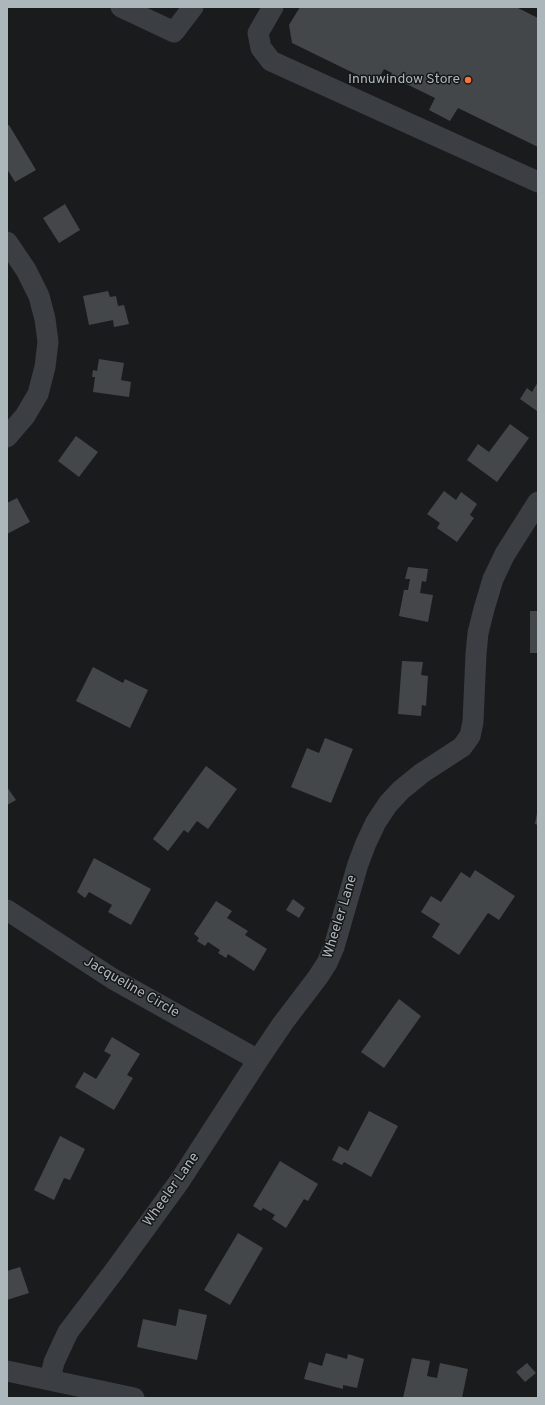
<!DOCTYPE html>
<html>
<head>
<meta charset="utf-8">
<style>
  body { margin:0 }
  #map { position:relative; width:545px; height:1405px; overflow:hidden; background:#1a1b1c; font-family:Overpass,sans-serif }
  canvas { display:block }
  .frame { position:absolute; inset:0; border:8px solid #acb7bc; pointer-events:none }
</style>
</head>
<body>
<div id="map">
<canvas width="545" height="1405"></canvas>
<div class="frame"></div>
</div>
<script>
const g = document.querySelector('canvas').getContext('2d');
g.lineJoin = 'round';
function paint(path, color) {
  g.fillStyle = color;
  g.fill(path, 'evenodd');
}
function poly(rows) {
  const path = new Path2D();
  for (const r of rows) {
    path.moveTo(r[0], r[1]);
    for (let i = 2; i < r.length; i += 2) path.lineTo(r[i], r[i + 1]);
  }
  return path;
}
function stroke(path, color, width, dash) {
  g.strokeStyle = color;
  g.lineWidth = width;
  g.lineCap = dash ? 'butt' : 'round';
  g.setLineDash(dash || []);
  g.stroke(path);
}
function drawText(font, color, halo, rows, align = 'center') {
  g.font = font + ' Overpass,sans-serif';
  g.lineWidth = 3;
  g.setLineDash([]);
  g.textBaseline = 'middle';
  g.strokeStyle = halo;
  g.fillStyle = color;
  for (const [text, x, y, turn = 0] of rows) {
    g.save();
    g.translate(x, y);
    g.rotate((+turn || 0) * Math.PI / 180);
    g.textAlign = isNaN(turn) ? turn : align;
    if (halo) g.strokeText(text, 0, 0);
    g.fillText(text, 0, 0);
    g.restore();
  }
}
const building = poly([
  [300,7,516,7,538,18,538,147,458,108,450,121,429,110,435,98,390,76,392,73,384,69,376,84,292,43,289,25],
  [9,125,36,170,15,182,7,169,7,126],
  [65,204,80,230,59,243,43,218],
  [108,291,110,297,116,296,118,306,124,305,129,324,114,327,113,320,89,325,83,296],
  [99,359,124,363,121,380,131,382,129,397,93,392,95,377,92,377,93,370,97,371],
  [538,382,538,409,537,411,520,399,527,388,532,392],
  [510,424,529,438,497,482,467,460,478,444,489,452],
  [76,436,98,452,79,477,58,461],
  [444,491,456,500,461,492,477,504,470,515,474,518,457,542,437,528,440,523,427,514],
  [17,498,30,522,7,534,7,503],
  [408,567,428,569,426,582,422,581,420,593,433,595,428,622,399,616,404,590,408,590,410,579,405,579],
  [530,611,538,611,538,653,530,653],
  [402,661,423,662,421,675,428,676,426,706,422,705,421,716,398,714],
  [93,667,123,683,125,679,148,690,130,728,76,701],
  [325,738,353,749,331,803,291,787,307,748,319,753],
  [206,766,237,789,208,829,197,821,188,833,184,830,168,851,153,839],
  [7,787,16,800,7,805],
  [537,813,538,813,538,825,535,824],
  [94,858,151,889,131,925,108,912,112,905,89,892,85,898,77,892],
  [475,870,515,896,499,920,488,913,459,955,432,937,440,924,421,912,431,896,441,902,461,872,470,878],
  [293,899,305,908,299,918,286,910],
  [216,901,232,911,227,918,248,931,245,935,267,949,254,971,228,954,226,958,218,953,220,950,208,942,205,946,197,941,199,938,194,934],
  [399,999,421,1016,384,1068,361,1052],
  [112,1037,140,1054,127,1075,133,1078,114,1110,75,1087,84,1072,96,1079,111,1055,104,1051],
  [369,1111,398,1126,371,1177,344,1162,342,1165,332,1160,339,1146,348,1151],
  [60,1136,85,1149,70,1180,64,1178,54,1200,34,1190],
  [280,1161,318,1184,308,1201,304,1199,286,1228,272,1219,275,1215,263,1208,261,1211,253,1206],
  [238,1233,263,1248,230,1305,204,1290],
  [20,1267,29,1293,7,1300,7,1271],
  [179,1309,207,1315,197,1360,137,1347,143,1319,176,1326],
  [326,1353,347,1359,348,1354,364,1359,357,1388,343,1385,343,1389,304,1379,309,1362,322,1366],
  [412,1358,430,1361,427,1376,437,1378,440,1363,468,1369,462,1398,403,1398],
  [527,1363,536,1373,525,1382,516,1372]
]);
const minor = poly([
  [121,7,174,32,193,7],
  [273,7,258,33,261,48,271,61,538,182],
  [7,242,26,270,39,296,45,319,48,342,45,367,38,394,25,416,7,437],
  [7,910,113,979,258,1060],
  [7,1371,134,1398],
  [50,1380,54,1362,68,1332,115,1270,179,1182,258,1060,283,1023,318,977,327,963,334,947,358,864,366,843,376,822,388,804,401,790,422,773,462,747,470,736,473,722,476,654,478,633,484,609,493,579,505,554,538,502]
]);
const markers = [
  [468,80,4,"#f97435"]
];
const poiNames = [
  ["Innuwindow Store",460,80]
];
const streetNames = [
  ["Wheeler Lane",341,917,-73],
  ["Jacqueline Circle",131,988,30],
  ["Wheeler Lane",172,1190,-55]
];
paint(building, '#444749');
stroke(minor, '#3b3e42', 21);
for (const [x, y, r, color] of markers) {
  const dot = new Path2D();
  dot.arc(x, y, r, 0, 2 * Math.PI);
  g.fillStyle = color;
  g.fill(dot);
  stroke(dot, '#151617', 1.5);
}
drawText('14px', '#acb7bc', '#151617', poiNames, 'right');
drawText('14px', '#acb7bc', '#151617', streetNames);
</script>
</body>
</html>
